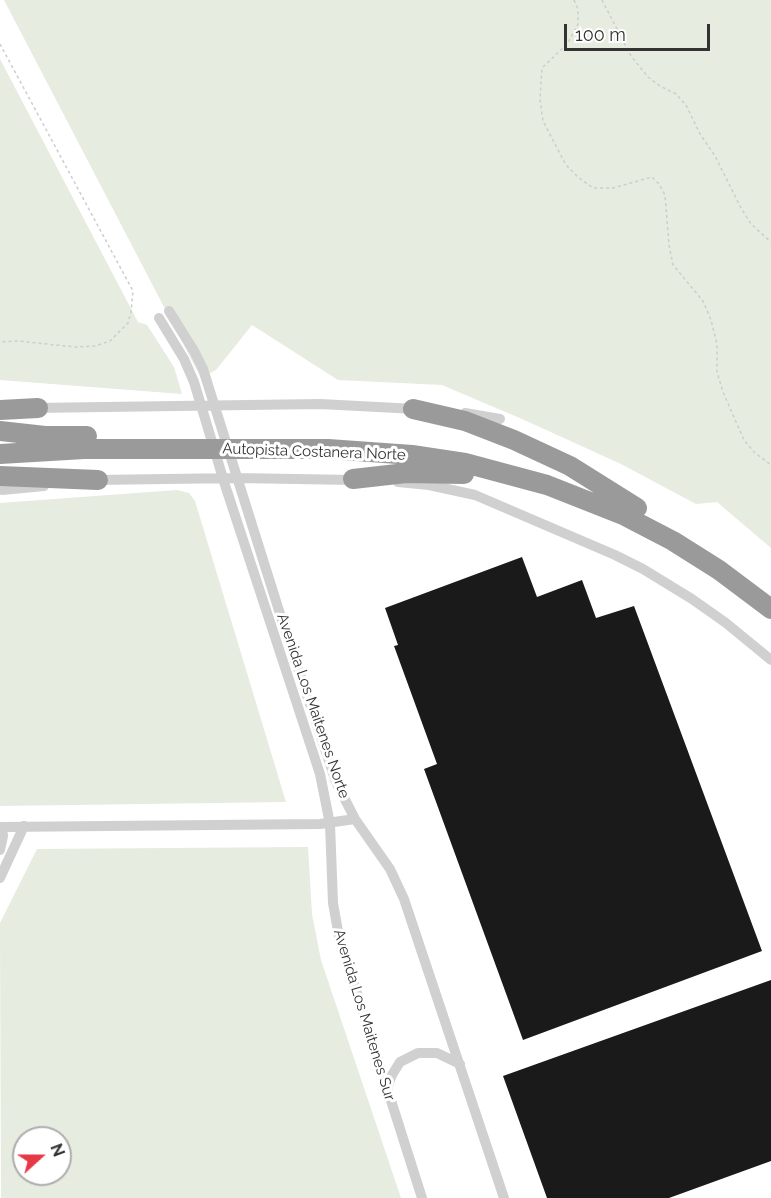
<!DOCTYPE html>
<html>
<head>
<meta charset="utf-8">
<style>
  body { margin:0 }
  #map { position:relative; width:771px; height:1198px; overflow:hidden; background:#fff; font-family:Raleway,sans-serif }
  canvas { display:block }
  .north { position:absolute; left:12px; top:1126px; width:60px; height:60px; box-sizing:border-box; background:#fff; border:2px solid #adadad; border-radius:50%; rotate:69deg; font-size:16px; font-weight:700; line-height:24px; text-align:center; color:#333 }
  .north::after { content:''; display:block; margin:auto; width:21px; height:27px; background:#e63946; clip-path:polygon(50% 0,100% 100%,50% 72%,0 100%) }
  .scale { position:absolute; left:564px; top:24px; width:146px; height:27px; box-sizing:border-box; border:3px solid #333; border-top:0; padding-left:8px; font-size:18px; line-height:21px; white-space:nowrap; color:#333; -webkit-text-stroke:4px #fff; paint-order:stroke }
</style>
</head>
<body>
<div id="map">
<canvas width="771" height="1198"></canvas>
<div class="north">N</div>
<div class="scale">100 m</div>
</div>
<script>
const g = document.querySelector('canvas').getContext('2d');
g.lineJoin = 'round';
function paint(path, color) {
  g.fillStyle = color;
  g.fill(path, 'evenodd');
}
function poly(rows) {
  const path = new Path2D();
  for (const r of rows) {
    path.moveTo(r[0], r[1]);
    for (let i = 2; i < r.length; i += 2) path.lineTo(r[i], r[i + 1]);
  }
  return path;
}
function stroke(path, color, width, dash) {
  g.strokeStyle = color;
  g.lineWidth = width;
  g.lineCap = dash ? 'butt' : 'round';
  g.setLineDash(dash || []);
  g.stroke(path);
}
function drawText(font, color, halo, rows, align = 'center') {
  g.font = font + ' Raleway,sans-serif';
  g.lineWidth = 6;
  g.setLineDash([]);
  g.textBaseline = 'middle';
  g.strokeStyle = halo;
  g.fillStyle = color;
  for (const [text, x, y, turn = 0] of rows) {
    g.save();
    g.translate(x, y);
    g.rotate((+turn || 0) * Math.PI / 180);
    g.textAlign = isNaN(turn) ? turn : align;
    if (halo) g.strokeText(text, 0, 0);
    g.fillText(text, 0, 0);
    g.restore();
  }
}
const green = poly([
  [4,0,771,0,771,548,717,502,696,504,621,464,522,419,442,385,338,380,252,325,216,370,201,378],
  [0,59,138,322,147,325,174,367,182,394,0,380],
  [177,490,189,493,195,501,286,802,0,806,0,503],
  [308,847,312,914,321,960,401,1198,1,1198,0,923,37,849],
  [24,1138,60,1138,60,1174,24,1174]
]);
const building = poly([
  [522,557,537,597,582,580,596,618,634,606,762,951,523,1040,424,769,437,764,394,646,398,645,385,608],
  [771,980,771,1161,669,1198,547,1198,503,1076]
]);
const path = poly([
  [574,0,578,9,578,24,568,43,542,68,540,99,543,121,566,165,578,177,593,188,613,188,652,177,659,184,665,195,669,245,673,265,703,301,711,320,717,344,717,372,723,392,744,440,754,452,771,465],
  [602,0,631,56,648,77,660,86,676,94,686,105,700,134,715,156,741,208,751,224,771,242],
  [0,44,133,291,131,312,128,323,110,341,95,346,75,347,18,341,0,342]
]);
const minor = poly([
  [169,311,194,351,203,369,281,617,336,782,355,819,390,869,404,899,504,1198],
  [159,318,184,359,194,382,225,485,320,774,330,824,333,903,339,937,422,1198],
  [33,408,320,404,416,409],
  [465,413,500,419],
  [95,480,237,478,355,480],
  [398,482,429,485,475,495,615,555,643,569,692,599,726,623,771,660],
  [2,490,44,486],
  [0,827,320,824,355,819],
  [0,850,3,836,2,827],
  [0,878,24,826],
  [387,1088,392,1075,400,1062,418,1053,437,1053,460,1064]
]);
const motorway = poly([
  [413,409,465,421,514,440,570,466,637,508],
  [0,410,38,408],
  [0,431,45,436,87,436],
  [0,454,84,449,328,449,412,455,465,463,547,485,623,515,673,541,719,570,771,609],
  [0,476,98,480],
  [353,479,406,473,464,474]
]);
const streetNames = [
  ["Autopista Costanera Norte",314,452,2],
  ["Avenida Los Maitenes Norte",313,706,71],
  ["Avenida Los Maitenes Sur",364,1015,73]
];
paint(green, '#e6ecdf');
paint(building, '#1a1a1a');
stroke(path, '#cdcdcd', 1.5, [3, 3]);
stroke(minor, '#d0d0d0', 10);
stroke(motorway, '#9a9a9a', 20);
drawText('15px', '#333', '#fff', streetNames);
</script>
</body>
</html>
